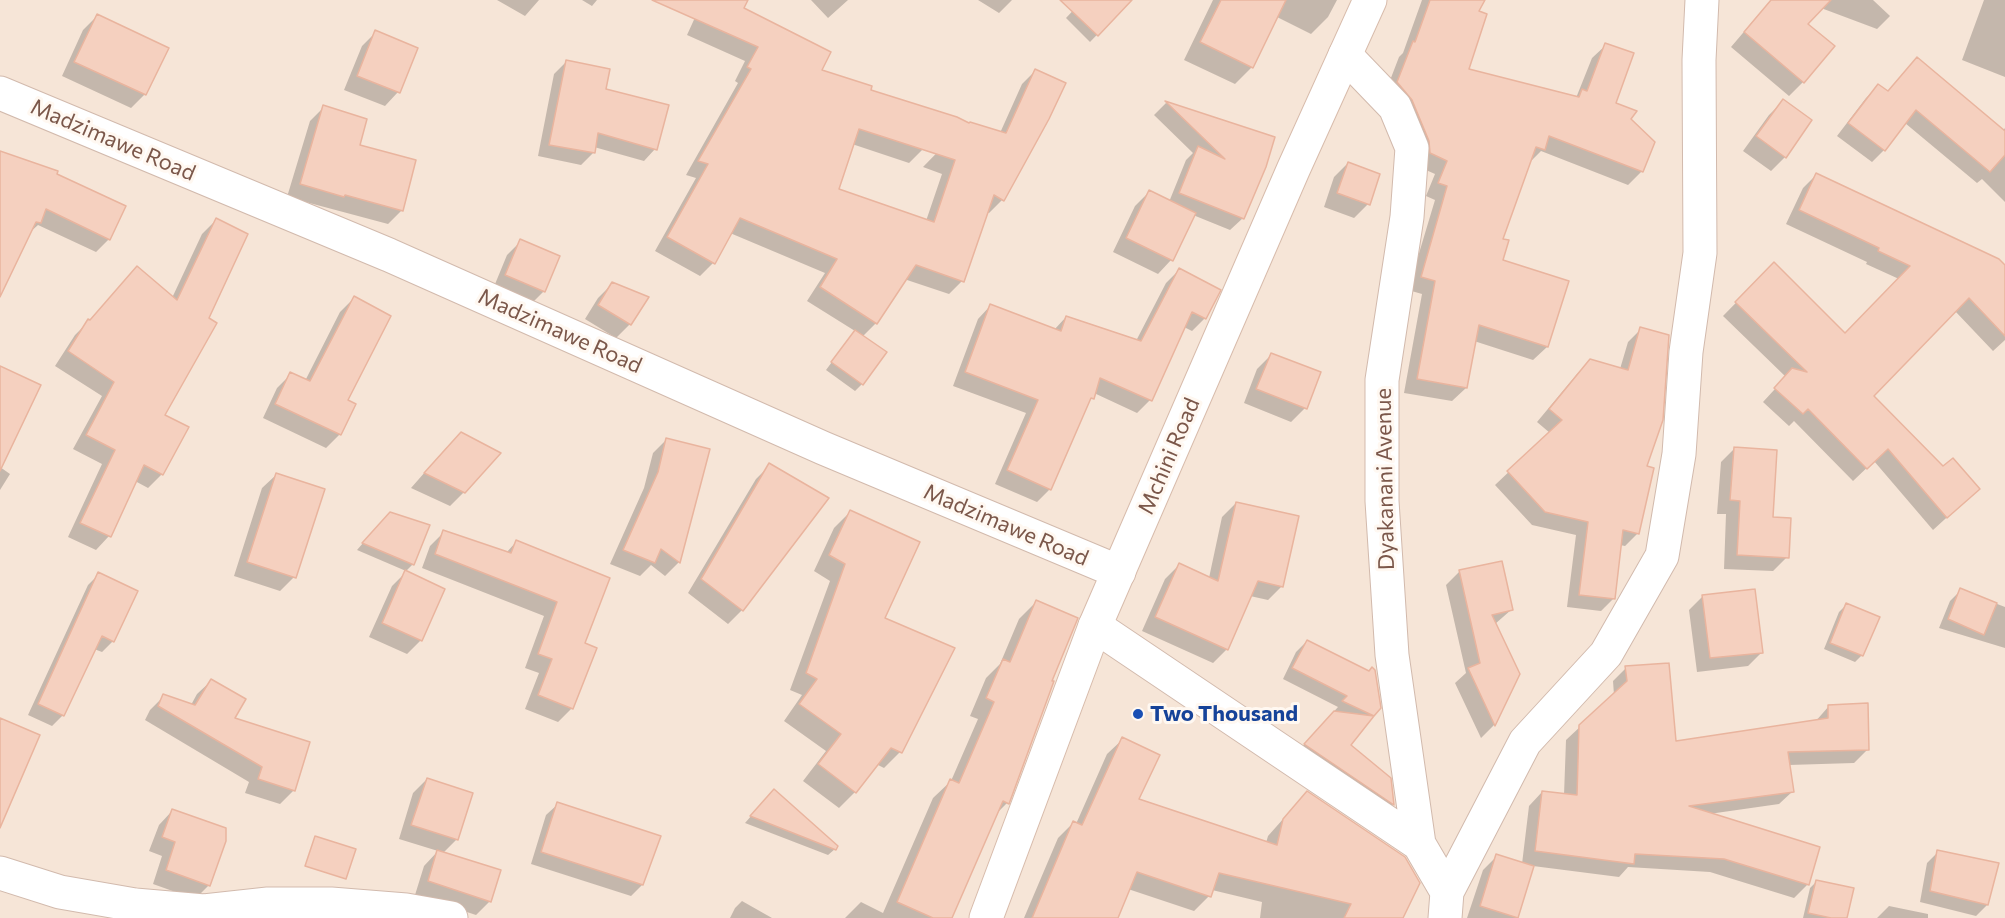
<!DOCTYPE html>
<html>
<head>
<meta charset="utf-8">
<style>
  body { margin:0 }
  canvas { display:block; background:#fef4e9 }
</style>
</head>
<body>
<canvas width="2005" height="918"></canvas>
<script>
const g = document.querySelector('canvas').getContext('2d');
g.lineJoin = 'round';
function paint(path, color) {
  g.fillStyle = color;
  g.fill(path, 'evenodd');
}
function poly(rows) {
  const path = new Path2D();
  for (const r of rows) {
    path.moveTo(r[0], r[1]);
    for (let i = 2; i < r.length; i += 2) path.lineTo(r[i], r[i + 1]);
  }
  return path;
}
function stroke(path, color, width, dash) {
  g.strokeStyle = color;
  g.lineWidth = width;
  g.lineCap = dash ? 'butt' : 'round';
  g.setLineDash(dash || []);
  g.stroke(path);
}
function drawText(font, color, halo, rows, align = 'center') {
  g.font = font + ' Commissioner,sans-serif';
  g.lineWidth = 6;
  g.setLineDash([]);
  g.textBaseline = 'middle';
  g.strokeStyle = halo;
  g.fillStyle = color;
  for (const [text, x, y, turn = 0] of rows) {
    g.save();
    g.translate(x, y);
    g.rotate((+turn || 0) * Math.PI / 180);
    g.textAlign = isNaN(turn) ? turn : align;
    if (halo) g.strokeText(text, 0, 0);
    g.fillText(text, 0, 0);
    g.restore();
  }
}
const residential = poly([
  [0,0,2005,0,2005,918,0,918]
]);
const shadow = poly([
  [497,0,539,0,525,16],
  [582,0,597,0,592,6],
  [703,0,746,0,742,9,820,71,869,91,923,149,909,163,852,144,838,190,926,221,942,174,923,167,966,123,1000,133,1022,84,1036,70,1002,200,989,213,986,212,962,281,949,294,904,279,876,323,862,337,862,384,855,391,826,370,855,331,807,301,825,273,730,233,713,263,700,276,655,251,696,178,686,175,738,83,735,81,745,61,687,35],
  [811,0,848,0,828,18],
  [978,0,1012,0,999,13],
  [1083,0,1103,0,1117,14,1090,42,1066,18],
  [1213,0,1337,0,1328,17,1311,34,1277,17,1252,67,1235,84,1184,60],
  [1422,0,1483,0,1477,11,1467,70,1576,98,1592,58,1606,45,1614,104,1629,119,1642,171,1628,185,1541,151,1530,162,1501,240,1501,261,1547,347,1533,360,1474,341,1466,388,1452,401,1404,393,1422,294,1408,290,1435,200,1426,196,1435,174,1417,166,1384,96,1399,57,1403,53],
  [1771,0,1873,0,1890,16,1877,29,1821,8,1806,24,1803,82,1789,96,1731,47],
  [1984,0,2005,0,2005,77,1962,60],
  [97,16,145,94,131,108,62,76,83,30],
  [376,32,416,49,398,92,385,106,344,90,362,46],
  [566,62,605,90,655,149,644,161,594,147,593,153,581,165,538,156,554,74],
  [1905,71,2003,131,2005,128,2005,202,1982,179,1977,183,1905,123,1884,150,1872,162,1837,136,1866,98,1878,86,1887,92],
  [1783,101,1785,157,1771,171,1743,151,1769,115],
  [1166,103,1273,138,1243,218,1230,230,1193,215,1171,260,1158,274,1113,252,1135,206,1149,192,1169,202,1186,160,1193,153,1154,115],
  [324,107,402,210,388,224,287,197,310,121],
  [0,153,56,175,109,239,96,252,38,225,28,234,0,293],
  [1348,163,1368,204,1354,218,1324,207,1334,177],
  [1816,175,2005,268,2005,340,1993,351,1955,311,1872,396,1943,468,1978,489,1933,530,1874,461,1853,481,1794,421,1789,426,1763,402,1786,377,1723,316,1774,264,1845,335,1899,279,1866,264,1867,262,1786,224,1803,188],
  [216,220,163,415,162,474,148,488,135,481,109,536,96,550,68,537,102,464,73,449,102,396,55,366,75,335,89,321,137,268,172,298,202,234],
  [521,241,544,291,530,305,493,289,507,255],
  [1179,270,1205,318,1192,331,1184,327,1150,400,1137,413,1094,393,1087,404,1050,489,1037,502,995,484,1026,413,953,386,978,319,991,305,1054,330,1066,317,1136,341,1166,283],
  [612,284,647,298,630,324,616,338,585,319,598,298],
  [354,298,346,400,340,434,326,448,263,418,277,388,291,374,305,381,340,312],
  [1641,329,1645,467,1638,533,1625,546,1620,545,1614,598,1601,611,1567,607,1576,535,1532,525,1495,485,1550,433,1537,422,1577,374,1590,361,1620,369,1628,342],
  [1271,355,1319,373,1305,408,1291,422,1244,403,1257,369],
  [0,391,0,467,10,474,0,490],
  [667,439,708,450,679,562,665,576,651,565,640,576,610,564,644,488,653,453],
  [447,447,464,492,450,506,411,488],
  [1735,448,1771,518,1787,557,1773,571,1724,569,1726,514,1717,514,1721,462],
  [770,465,742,610,728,624,688,593,756,479],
  [276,475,294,577,280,591,234,576,262,488],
  [1236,503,1282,586,1268,600,1250,596,1227,649,1213,663,1142,631,1165,579,1179,565,1209,578,1222,517],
  [850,512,883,618,900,752,884,768,876,764,855,792,839,808,803,781,826,751,784,721,802,695,790,690,830,581,814,571,834,528],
  [383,520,413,564,406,571,357,550],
  [444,532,506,553,516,542,608,578,583,644,572,708,558,722,525,709,539,673,525,668,544,616,422,568,430,546],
  [1460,571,1511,610,1495,624,1518,674,1494,725,1481,738,1455,683,1466,673,1446,585],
  [406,572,421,640,407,654,369,637,392,586],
  [99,574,113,641,102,652,94,649,63,715,52,726,28,715,88,585],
  [1961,590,2005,607,2005,648,1939,628,1950,601],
  [1703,596,1762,652,1748,666,1697,672,1689,610],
  [1036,602,1050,681,1007,803,996,814,951,918,845,918,861,902,883,913,933,798,951,781,978,719,970,716,986,678,1000,664,1019,619],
  [1846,605,1862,655,1855,662,1824,649,1839,612],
  [1307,641,1379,708,1349,745,1389,779,1393,804,1381,816,1293,757,1338,707,1283,679,1296,652],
  [1626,668,1675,742,1815,722,1829,706,1868,749,1854,763,1789,765,1793,791,1779,804,1709,814,1818,848,1807,885,1794,898,1710,872,1628,867,1619,877,1533,866,1516,918,1467,918,1483,870,1497,856,1522,864,1529,806,1542,792,1564,795,1566,740,1614,695,1613,681],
  [211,681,233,718,294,790,280,804,245,793,249,782,145,720,150,710,164,696,191,705,197,694],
  [1123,739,1137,800,1266,843,1268,836,1292,809,1402,918,1260,918,1262,902,1212,890,1209,896,1194,911,1128,889,1116,918,1024,918,1058,838,1073,823,1076,824,1107,754],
  [427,779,457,839,443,853,490,901,476,915,415,895,424,866,438,851,399,839,413,793],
  [767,798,835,849,828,855,745,823],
  [558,804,642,885,631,896,531,864,546,815],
  [172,811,209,885,195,899,153,884,162,856,149,851,159,825],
  [1938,852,1987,905,1976,916,1920,902,1927,863],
  [1817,881,1846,918,1803,918,1810,888],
  [742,901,772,918,730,918,735,908],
  [1889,906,1928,914,1928,918,1877,918]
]);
const building = poly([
  [652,0,748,0,744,8,831,52,822,70,872,86,871,90,957,117,969,123,970,122,1006,133,1035,69,1066,83,1049,119,1004,201,994,195,964,282,916,265,877,324,820,287,837,259,740,218,715,264,667,237,708,164,698,161,751,69,747,67,758,47,652,0],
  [859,129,955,160,934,222,839,189,859,129],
  [1060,0,1132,0,1098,36,1060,0],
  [1221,0,1286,0,1253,68,1200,42,1221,0],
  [1430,0,1485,0,1479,11,1487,14,1469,69,1579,97,1582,89,1587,91,1605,43,1634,53,1616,103,1637,111,1631,119,1655,142,1643,172,1549,136,1545,150,1536,147,1503,239,1509,240,1503,260,1569,281,1548,347,1479,325,1467,388,1417,379,1435,281,1421,277,1447,186,1438,183,1447,161,1430,153,1429,141,1412,100,1397,82,1413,41,1415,42,1430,0],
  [1771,0,1831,0,1808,24,1835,46,1804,83,1744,32,1771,0],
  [97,14,169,48,146,95,74,62,97,14],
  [375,30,418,48,400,93,357,76,375,30],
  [1917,57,2005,131,2005,155,1990,172,1916,110,1885,151,1848,123,1878,84,1888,91,1917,57],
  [566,60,610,69,606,89,669,105,657,150,598,133,595,153,549,145,566,60],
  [1783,99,1812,120,1786,158,1756,136,1783,99],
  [1165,101,1275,137,1266,167,1244,219,1179,193,1198,146,1225,159,1165,101],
  [323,105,367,119,360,145,416,160,403,211,345,195,344,197,300,184,323,105],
  [0,151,58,171,57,174,126,206,110,240,46,209,41,223,36,222,0,297,0,151],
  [1348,162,1380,174,1370,205,1337,193,1348,162],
  [1816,173,1999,259,2005,265,2005,336,1969,298,1874,396,1943,466,1953,458,1980,489,1947,518,1888,449,1867,469,1808,409,1803,414,1774,388,1792,368,1807,372,1735,302,1774,262,1845,333,1910,266,1878,251,1879,248,1799,210,1816,173],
  [1149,190,1196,213,1173,261,1126,238,1149,190],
  [216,218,248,234,209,318,217,323,165,415,189,427,163,475,144,465,111,537,80,523,115,450,86,435,114,382,68,351,88,319,90,320,137,266,177,300,216,218],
  [520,239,560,256,545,292,505,275,520,239],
  [1179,268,1221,290,1206,319,1192,312,1152,401,1100,378,1094,399,1091,398,1051,490,1007,470,1038,400,965,372,990,304,1061,331,1066,316,1141,341,1179,268],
  [612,282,649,297,631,325,598,305,612,282],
  [354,296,391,316,348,400,356,404,341,435,275,404,290,372,310,381,354,296],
  [1640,327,1669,335,1663,420,1647,466,1654,468,1639,534,1623,530,1615,599,1579,595,1588,522,1545,512,1507,471,1562,420,1549,409,1590,359,1628,370,1640,327],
  [855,330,887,352,863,385,831,362,855,330],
  [1271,353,1321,372,1307,409,1256,389,1271,353],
  [0,366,41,385,0,471,0,366],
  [461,432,501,453,465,493,424,473,461,432],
  [666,438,710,449,680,563,661,549,655,563,623,550,658,472,666,438],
  [1734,447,1777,450,1773,517,1791,518,1789,558,1737,555,1740,501,1730,500,1734,447],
  [769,463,829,498,743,611,701,579,769,463],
  [276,473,325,489,296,578,247,562,276,473],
  [1236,502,1299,516,1283,587,1258,581,1228,650,1155,617,1179,563,1218,581,1236,502],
  [850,510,920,542,885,618,955,648,902,753,891,748,856,793,818,764,841,734,799,704,817,679,806,673,845,564,829,555,850,510],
  [390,512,430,525,414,565,362,543,390,512],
  [443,530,511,553,516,540,610,578,585,643,597,648,573,709,538,695,552,659,538,654,557,602,435,554,443,530],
  [1502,561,1513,610,1492,615,1520,674,1495,726,1468,668,1480,663,1459,570,1502,561],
  [405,570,445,589,422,641,382,623,405,570],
  [98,572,138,591,114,642,102,636,64,716,38,704,98,572],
  [1960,588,1997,603,1984,635,1948,619,1960,588],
  [1755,589,1763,653,1710,658,1702,595,1755,589],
  [1036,600,1078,618,1052,681,1054,681,1009,804,1003,801,952,918,933,918,897,902,950,779,959,783,994,702,986,698,1003,659,1010,662,1036,600],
  [1846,603,1880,617,1863,656,1830,643,1846,603],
  [1307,640,1369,671,1372,667,1375,670,1381,708,1374,716,1342,701,1347,696,1292,668,1307,640],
  [1669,663,1676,741,1828,718,1828,705,1868,703,1869,750,1788,752,1794,792,1689,806,1820,847,1809,885,1724,859,1635,854,1634,864,1535,851,1542,791,1577,795,1579,725,1627,681,1625,666,1669,663],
  [211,679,246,699,235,718,310,742,295,791,258,779,262,767,158,706,163,694,195,705,211,679],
  [1334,711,1374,716,1351,745,1391,778,1394,805,1304,744,1334,711],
  [0,718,40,735,0,828,0,718],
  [1122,737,1160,755,1139,799,1277,845,1283,819,1307,791,1405,857,1420,883,1403,918,1344,918,1351,904,1219,873,1211,897,1137,872,1118,918,1032,918,1073,821,1082,825,1122,737],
  [427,778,473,793,458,840,411,825,427,778],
  [774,789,838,846,836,850,750,816,774,789],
  [557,802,661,836,643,885,541,852,557,802],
  [172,809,226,828,226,841,210,886,166,870,175,842,162,837,172,809],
  [315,836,356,849,346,879,305,866,315,836],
  [437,850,501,870,491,902,428,881,437,850],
  [1937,850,1999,863,1988,905,1930,891,1937,850],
  [1496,854,1534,866,1518,918,1480,906,1496,854],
  [1816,880,1854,888,1847,918,1831,918,1808,913,1816,880]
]);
const street = poly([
  [1345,55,1395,107,1412,148,1407,217,1382,380,1382,501,1392,655,1419,844,1447,892,1445,918],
  [0,93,389,255,823,448,1119,572],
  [1095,626,1419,844],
  [0,873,60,892,135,905,204,911,268,904,331,904,406,910,451,918],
  [1447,892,1525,742,1606,654,1662,556,1679,454,1686,352,1700,253,1699,60,1702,0]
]);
const secondary = poly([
  [986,918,1095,626,1293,170,1370,0]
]);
const markers = [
  [1138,714,6,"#1a4fb4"]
];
const streetNames = [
  ["Madzimawe Road",113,140,23],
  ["Madzimawe Road",560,331,24],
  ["Mchini Road",1169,456,-67],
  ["Dyakanani Avenue",1385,479,-91],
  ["Madzimawe Road",1006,525,23]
];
const transitNames = [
  ["Two Thousand",1150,714]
];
paint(residential, '#f6e5d7');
paint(shadow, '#0003');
paint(building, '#f5d0bf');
stroke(building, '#e9b49e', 1.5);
stroke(street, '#d2baad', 35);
stroke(secondary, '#d8bcac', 35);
stroke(street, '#fff', 33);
stroke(secondary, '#fff', 33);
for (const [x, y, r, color] of markers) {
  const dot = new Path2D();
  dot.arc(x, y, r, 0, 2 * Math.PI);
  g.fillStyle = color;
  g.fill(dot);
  stroke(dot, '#fff8f1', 2);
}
drawText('22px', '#7b574a', '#fff8f1', streetNames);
drawText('bold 22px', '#164399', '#fff8f1', transitNames, 'left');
</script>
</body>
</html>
